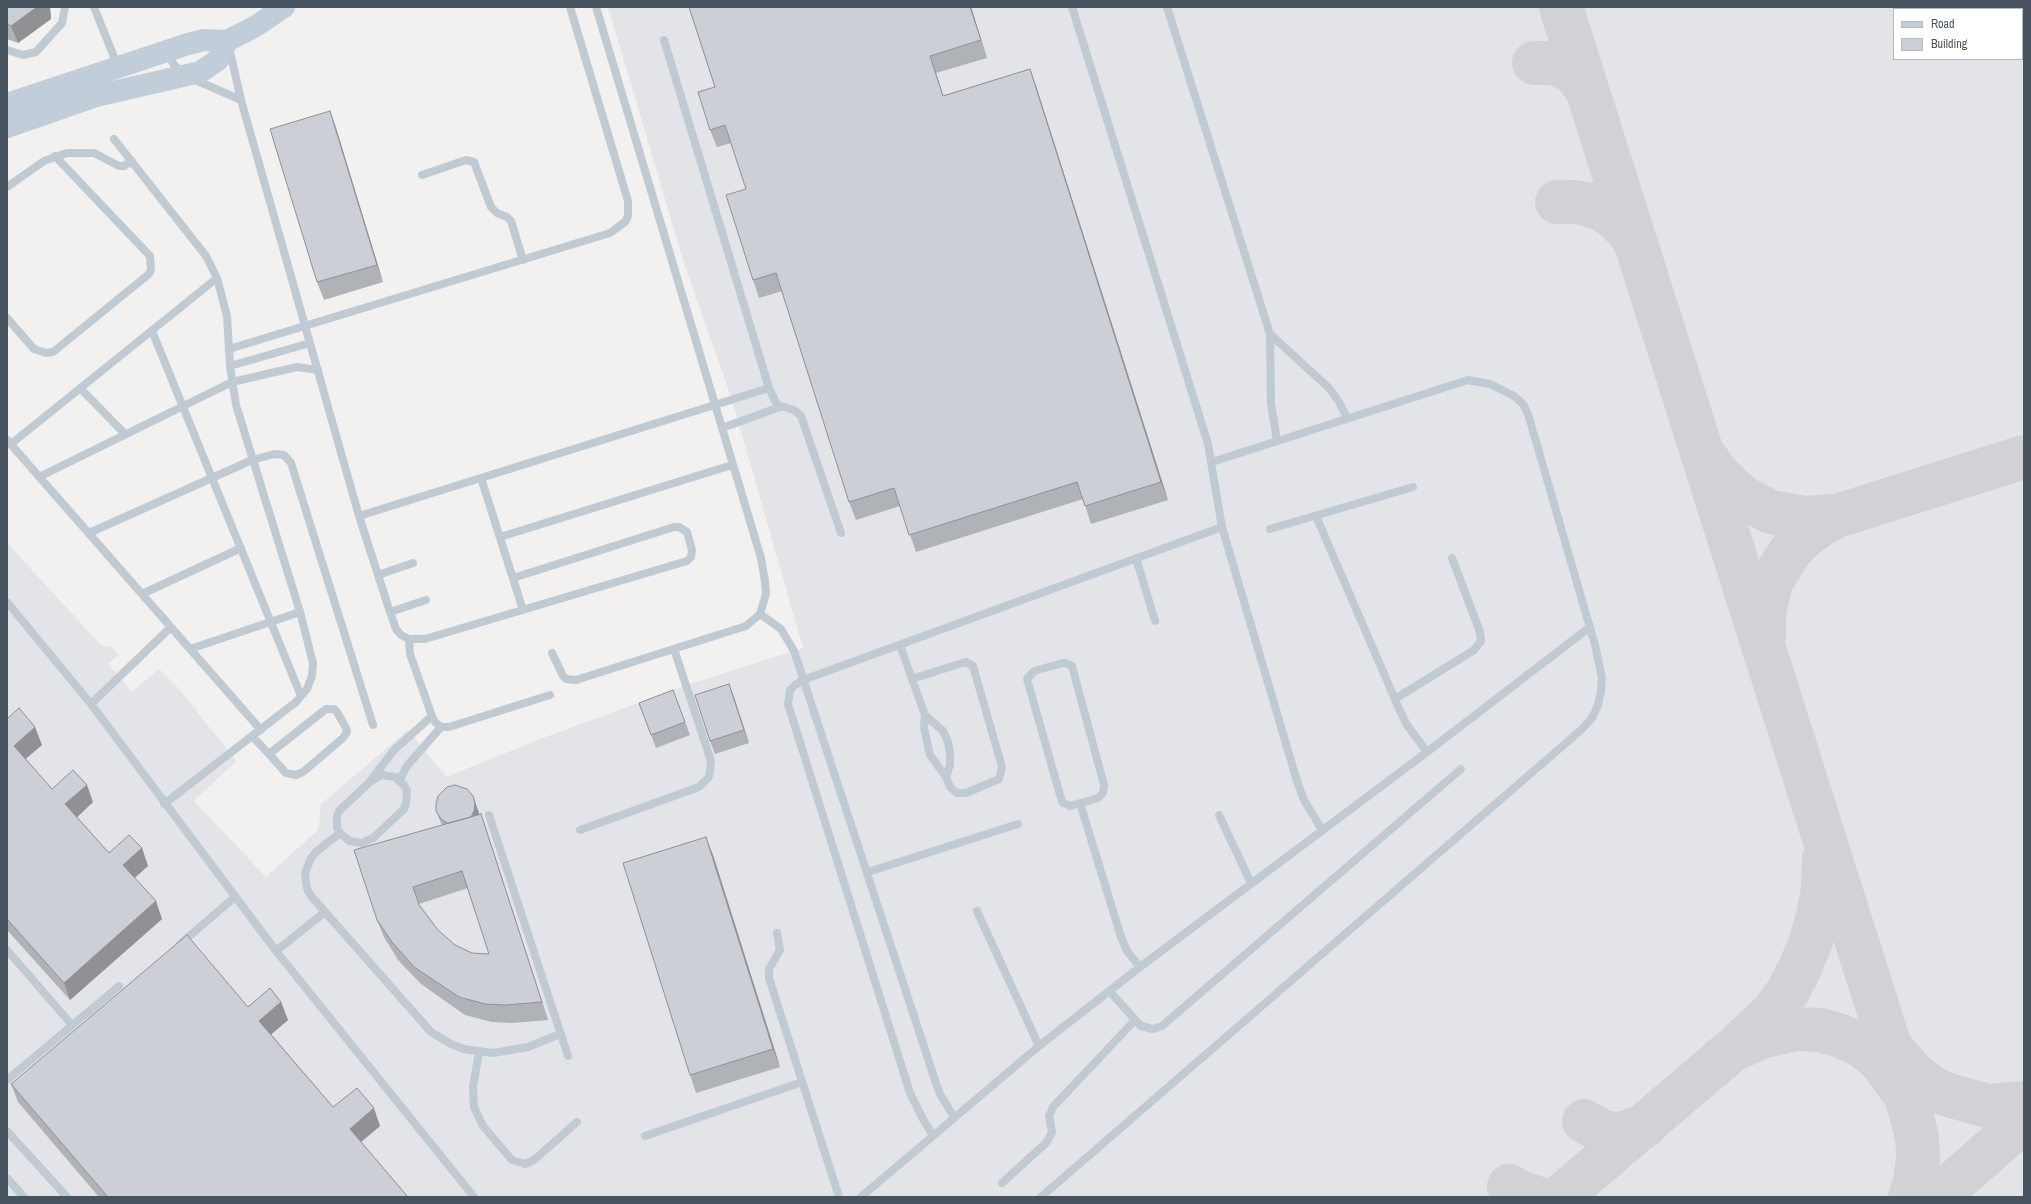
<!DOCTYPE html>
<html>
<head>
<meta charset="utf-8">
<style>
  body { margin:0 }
  #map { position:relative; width:2031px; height:1204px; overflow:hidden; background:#f3f0f0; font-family:"Archivo Narrow",sans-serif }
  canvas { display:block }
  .frame { position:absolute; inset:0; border:8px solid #47535f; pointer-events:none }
  .legend { position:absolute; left:1893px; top:8px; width:130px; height:52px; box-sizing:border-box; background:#fff; border:1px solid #b5babf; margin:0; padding:5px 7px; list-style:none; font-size:12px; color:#47535f }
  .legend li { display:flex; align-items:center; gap:8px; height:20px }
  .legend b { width:20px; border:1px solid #b5babf }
</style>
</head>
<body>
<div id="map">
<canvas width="2031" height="1204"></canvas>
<div class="frame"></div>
<ul class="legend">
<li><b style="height:5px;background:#c2cdda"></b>Road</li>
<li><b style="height:11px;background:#cccfd5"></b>Building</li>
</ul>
</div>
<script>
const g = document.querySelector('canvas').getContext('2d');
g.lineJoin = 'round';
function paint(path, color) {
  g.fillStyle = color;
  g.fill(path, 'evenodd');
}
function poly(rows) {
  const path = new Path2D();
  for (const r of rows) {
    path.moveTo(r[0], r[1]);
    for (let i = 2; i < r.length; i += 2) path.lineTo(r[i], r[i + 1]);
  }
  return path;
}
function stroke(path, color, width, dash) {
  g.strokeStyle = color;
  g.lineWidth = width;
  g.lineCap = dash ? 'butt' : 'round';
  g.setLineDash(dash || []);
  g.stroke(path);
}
const airport = poly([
  [608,7,2024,7,2024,1197,7,1197,7,543,101,645,112,647,118,655,108,664,132,692,159,669,178,688,230,753,236,761,194,801,266,877,318,830,321,804,408,730,446,777,543,738,687,685,803,648,732,400,685,266],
  [1894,9,2022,9,2022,59,1894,59]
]);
const taxiway = poly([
  [1561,7,1912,1116,1917,1138,1918,1160,1915,1182,1910,1197],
  [1534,63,1555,63,1565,68,1574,73,1587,90],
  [1557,202,1573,202,1588,204,1603,210,1616,219,1627,230,1636,243],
  [1708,460,1717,474,1742,497,1771,512,1804,518,1837,516],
  [1764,635,1764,616,1767,598,1772,580,1792,549,1805,536,1820,525,1837,516,2024,457],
  [1739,1044,1773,1012,1787,993,1799,970,1810,944,1818,916,1823,889,1824,859],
  [1892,1049,1915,1075,1931,1087,1948,1095,1988,1106,2024,1103],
  [1584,1121,1603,1132,1614,1134,1625,1133,1646,1125],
  [1509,1186,1517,1191,1535,1197],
  [1560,1197,1731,1051,1761,1037,1795,1029,1820,1030,1841,1036,1860,1045,1878,1058,1900,1088],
  [1937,1197,2024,1121]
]);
const lane = poly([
  [94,7,118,67],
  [1072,7,1208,444,1222,527,1297,781,1304,800,1322,830],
  [1167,7,1270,334,1271,403,1277,441],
  [664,40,769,388,777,405,794,410,801,416,841,533],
  [229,47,241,100,359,516,390,612,396,629,401,635,409,639,425,639,687,561,691,557,692,550,687,532,679,527,674,527,513,578],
  [7,50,23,55,36,52,62,23,65,7],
  [167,52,174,65,183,73],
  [193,79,241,100],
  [114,139,206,256,217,278,227,316,230,366,236,405,300,612,313,663,312,676,307,689,296,702,164,804],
  [422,175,466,160,474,162,491,207,497,213,507,217,511,221,523,260],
  [7,187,44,161,67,153,94,153,119,166,124,166,132,161],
  [7,318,34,349,46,353,53,352,149,274,151,270,150,256,55,156],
  [152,331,301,696],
  [1270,334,1329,388,1339,402,1347,418],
  [229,349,610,233,625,222,628,216,628,201,570,7],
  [230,366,310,343],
  [80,388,125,434],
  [722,428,780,407],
  [7,440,261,730],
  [11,444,217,278],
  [39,477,232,382,297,367,318,370],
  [481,478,523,610],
  [359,516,769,388],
  [1316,516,1400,711,1407,725,1427,752],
  [1270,529,1413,487],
  [89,533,252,460,274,454,284,455,291,463,373,725],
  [500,537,732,465],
  [1136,558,1155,621],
  [378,575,413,563],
  [142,594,241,548],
  [7,602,91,704,276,951,474,1197],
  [390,612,426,600],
  [760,614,781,629,794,651,935,1080,940,1094,954,1117],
  [409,639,410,654,432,716,435,722,441,727,449,727,550,695],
  [900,645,912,679,925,715,924,728,930,755,946,777,950,787,957,793,966,793,999,779,1002,767,973,666,966,662,962,663,912,679],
  [190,649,300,612],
  [552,653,563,676,566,679,576,680,746,626,760,614,766,594,765,581,761,558,596,7],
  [1063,663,1066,663,1072,666,1104,785,1103,793,1098,798,1070,806,1062,802,1027,679,1034,671,1063,663],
  [1395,699,1474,650,1481,641,1480,632,1452,558],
  [91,704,171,627],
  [925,715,943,731,948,742,950,753,950,765,946,777],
  [252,736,269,754,286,773,296,775,303,772,343,738,347,732,346,728,337,712,334,709,326,709,269,754],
  [382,775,395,777,404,785,407,791,406,803,404,809,373,838,362,843,349,841,340,833,337,828,337,816,339,811,371,781,382,775],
  [371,780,394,750,432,716],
  [400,780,406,767,441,727],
  [1080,803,1121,937,1127,951,1140,967],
  [489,815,568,1056],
  [1219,815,1251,883],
  [580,830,699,787,709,777,711,761,674,649],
  [340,833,316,852,311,858,305,873,307,889,311,896,431,1032,451,1044,464,1049,493,1053,528,1047,560,1034],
  [868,872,1018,824],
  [977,911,1039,1046],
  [777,933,780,950,769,969,769,978,839,1197],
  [180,944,235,897],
  [7,950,72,1025],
  [276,951,325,912],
  [1109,991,1141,1026,1153,1029,1162,1026,1461,769],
  [479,1052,473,1087,474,1107,483,1126,512,1160,525,1164,534,1160,577,1122],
  [7,1080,119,986],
  [7,1131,67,1197],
  [933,1135,924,1121,910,1093,788,704,790,690,795,685,803,680,1222,527],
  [645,1136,802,1082],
  [7,1178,24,1197],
  [1002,1183,1047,1142,1052,1132,1049,1116,1053,1107,1135,1020],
  [861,1197,1039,1046,1140,967,1427,752,1590,627],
  [1041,1197,1581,730,1592,718,1598,705,1601,691,1602,678,1595,645,1528,414,1523,404,1514,396,1490,384,1468,380,1212,462]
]);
const secondary = poly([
  [7,104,188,44,204,40,227,41,256,26,284,7],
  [7,127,96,96,200,72,218,60,227,41]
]);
const wall = poly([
  [7,7,50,7,51,19,18,43,7,39],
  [689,7,971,7,987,58,936,73,943,96,1030,69,1036,86,1168,500,1091,524,1083,499,916,552,900,506,856,520,849,502,782,291,759,298,753,280,746,189,731,143,717,147,710,130,715,87],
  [330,111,336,128,383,282,324,300,317,282],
  [729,684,749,743,715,754,710,741],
  [639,703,685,722,690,735,656,748],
  [7,719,42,745,26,759,52,789,93,802,77,817,109,853,142,848,148,866,135,878,162,919,70,1000,7,930],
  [478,809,479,815,487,832,548,1020,512,1023,492,1022,465,1015,421,984,398,960,384,937,377,920,442,825,436,811],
  [468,888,489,954,472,953,455,945,438,930,419,904],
  [713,855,780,1067,696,1093,690,1075],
  [281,1002,288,1020,271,1034,333,1107,380,1126,361,1142,408,1197,99,1197,18,1102,11,1084,248,1007]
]);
const shadedWall = poly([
  [37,7,50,7,51,19,18,43,11,26],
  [970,7,971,7,987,58],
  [930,56,936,73,949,114,943,96],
  [1030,69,1036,86,1168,500,1161,482],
  [330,111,336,128,383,282,377,265],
  [729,684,734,697,749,743,744,730],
  [35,727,42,745,20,763,14,746],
  [87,785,93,802,72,822,65,804],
  [473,796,480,816,469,836],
  [481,814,487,832,548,1020,542,1002],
  [706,837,713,855,780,1067,773,1049],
  [142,848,148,866,129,882,123,865],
  [156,901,162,919,70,1000,64,983],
  [281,1002,288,1020,266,1039,259,1021],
  [374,1108,380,1126,356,1146,350,1129]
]);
const building = poly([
  [7,7,37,7,11,26,7,24,7,7],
  [689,7,970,7,981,40,930,56,943,96,1030,69,1161,482,1085,506,1077,482,909,535,894,488,849,502,776,273,753,280,726,195,746,189,725,125,710,130,698,92,715,87,689,7],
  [330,111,377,265,317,282,270,129,330,111],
  [729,684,744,730,710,741,695,695,729,684],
  [673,690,685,722,651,735,639,703,673,690],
  [19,708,35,727,14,746,52,789,73,770,87,785,65,804,109,853,129,835,142,848,123,865,156,901,64,983,7,919,7,719,19,708],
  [455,785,467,789,473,796,475,803,474,811,471,817,449,823,447,823,441,819,436,811,436,804,438,796,447,787,455,785],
  [481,814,542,1002,506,1005,485,1004,459,997,414,967,392,942,377,920,354,850,481,814],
  [462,871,489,954,472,953,455,945,438,930,419,905,413,887,462,871],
  [706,837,773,1049,690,1075,623,863,706,837],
  [187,935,248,1007,270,988,281,1002,259,1021,333,1107,357,1088,374,1108,350,1129,408,1197,108,1197,11,1084,187,935]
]);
paint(airport, '#e2e4e8');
stroke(taxiway, '#d2d2d6', 44);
stroke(lane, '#c0cad3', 8);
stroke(secondary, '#c2cdda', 22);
paint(wall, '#afb2b7');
paint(shadedWall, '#8f9195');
paint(building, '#cccfd5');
stroke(building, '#8f9195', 1);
</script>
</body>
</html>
